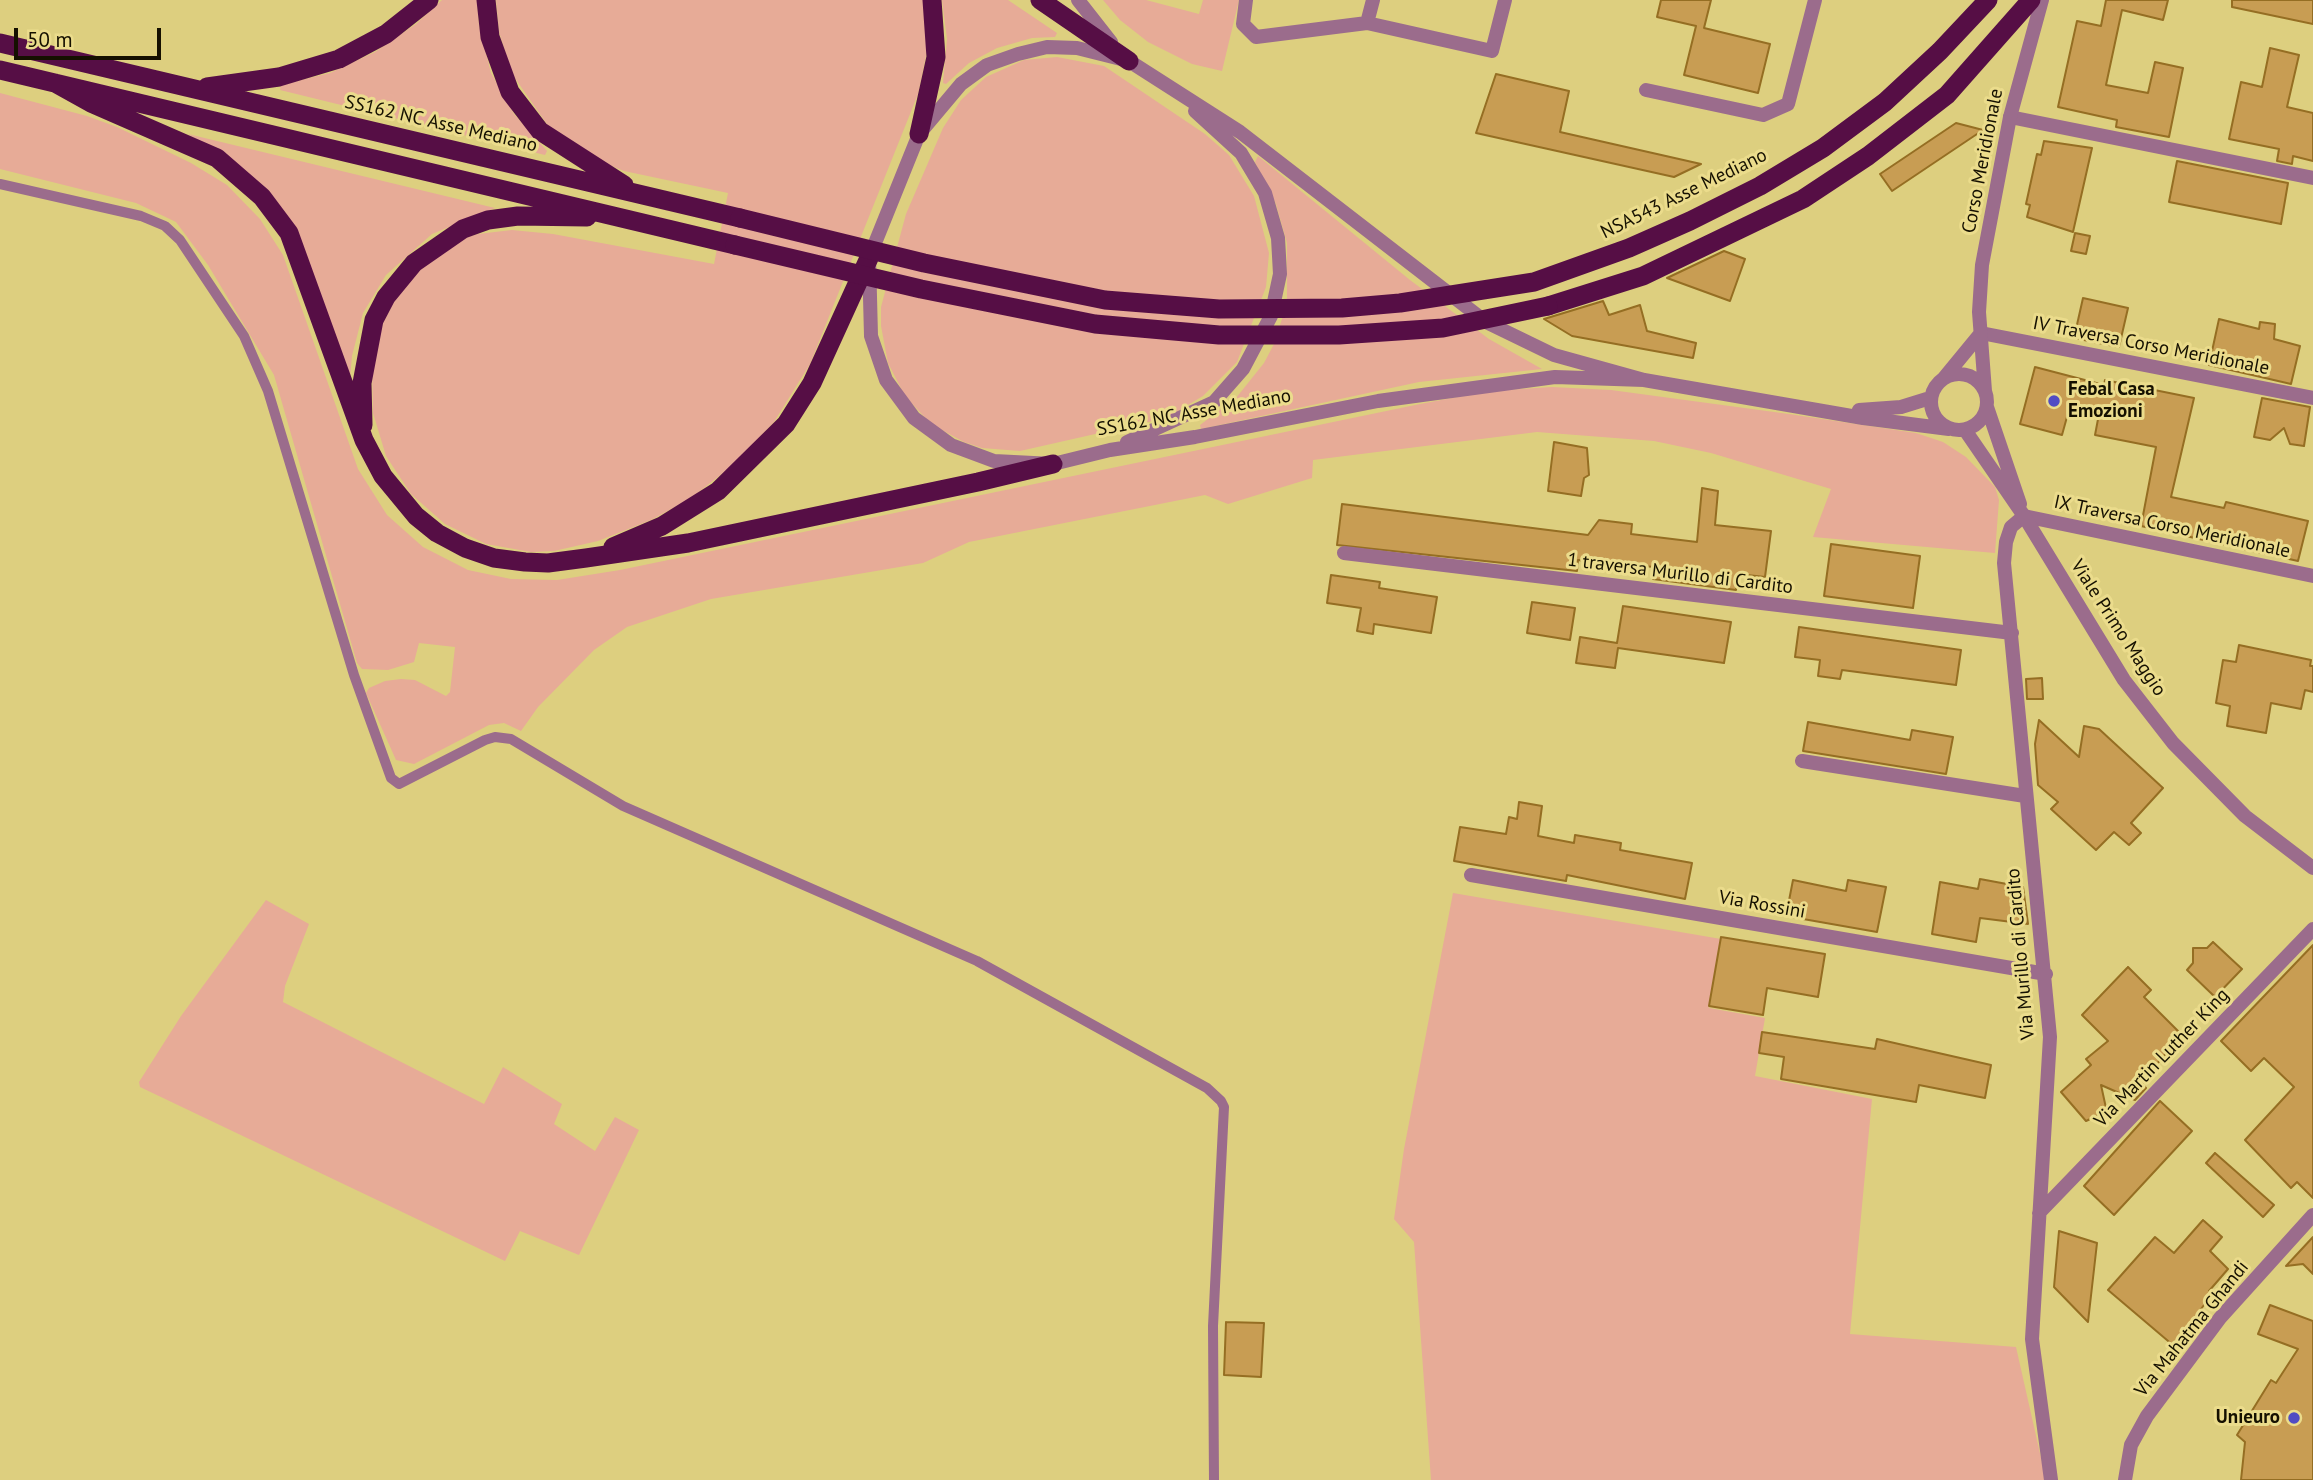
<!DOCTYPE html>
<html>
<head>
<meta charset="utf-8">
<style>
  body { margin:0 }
  #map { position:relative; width:2313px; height:1480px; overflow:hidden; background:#ddcf7f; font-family:"PT Sans",sans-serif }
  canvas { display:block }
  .scale { position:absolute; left:14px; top:28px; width:147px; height:32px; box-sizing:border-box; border:4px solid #151000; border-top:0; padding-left:9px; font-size:21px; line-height:24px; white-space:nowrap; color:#151000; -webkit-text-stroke:5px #ebdc8c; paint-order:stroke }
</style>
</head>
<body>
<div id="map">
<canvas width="2313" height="1480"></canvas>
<div class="scale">50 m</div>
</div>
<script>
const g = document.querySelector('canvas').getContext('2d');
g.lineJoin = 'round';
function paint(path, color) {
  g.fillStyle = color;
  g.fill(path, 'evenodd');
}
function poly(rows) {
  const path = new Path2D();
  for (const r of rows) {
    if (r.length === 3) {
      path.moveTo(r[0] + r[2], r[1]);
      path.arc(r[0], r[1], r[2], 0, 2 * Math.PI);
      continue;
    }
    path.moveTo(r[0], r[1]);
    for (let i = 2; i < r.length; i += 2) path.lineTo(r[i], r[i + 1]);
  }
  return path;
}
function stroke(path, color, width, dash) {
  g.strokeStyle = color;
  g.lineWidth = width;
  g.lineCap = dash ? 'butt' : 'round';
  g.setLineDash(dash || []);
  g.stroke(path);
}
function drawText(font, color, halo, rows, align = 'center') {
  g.font = font + ' "PT Sans",sans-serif';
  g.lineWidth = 6;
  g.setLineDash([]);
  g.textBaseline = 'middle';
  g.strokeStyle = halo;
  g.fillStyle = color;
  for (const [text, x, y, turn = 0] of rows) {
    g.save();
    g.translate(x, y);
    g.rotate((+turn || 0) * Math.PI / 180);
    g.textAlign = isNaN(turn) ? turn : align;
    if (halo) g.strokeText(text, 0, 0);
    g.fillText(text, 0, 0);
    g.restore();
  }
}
const green = poly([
  [442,0,477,0,479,25,491,73,514,114,547,151,545,155,280,90,281,85,330,73,375,52,416,24],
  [496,0,923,0,927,51,918,94,810,364,774,422,732,466,691,498,651,520,598,541,554,551,531,552,486,544,445,524,411,494,386,456,373,413,372,367,383,323,393,303,420,267,457,240,478,234,512,230,553,234,714,264,728,193,624,171,604,163,549,127,512,74,499,32],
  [942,0,1008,0,1057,33,1055,37,1032,38,997,48,969,63,946,84,943,83,947,39],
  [1103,0,1146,0,1199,14,1203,0,1239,0,1222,71,1192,64,1148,42,1120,20],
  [1057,57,1104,66,1205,134,1229,155,1254,196,1269,253,1266,287,1237,362,1203,396,1166,418,1020,451,982,448,964,442,931,424,905,396,888,363,881,326,881,307,906,214,943,128,961,100,986,77,1024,60],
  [0,93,87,116,117,127,191,163,227,185,260,219,283,255,358,469,387,515,423,547,468,570,511,579,557,580,620,570,1420,404,1490,391,1552,387,1611,390,1789,414,1916,433,1943,442,1966,457,1995,487,1999,500,1995,553,1813,537,1831,489,1711,453,1654,441,1537,432,1313,460,1312,478,1228,504,1205,495,969,542,923,563,711,599,627,627,594,650,538,707,521,731,504,723,489,725,414,764,396,760,366,693,369,688,385,681,401,679,415,680,446,696,450,692,455,647,419,643,414,662,388,670,362,669,357,663,274,375,208,265,176,222,136,203,0,169],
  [188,134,495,208,432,234,386,275,363,313,352,356,350,378,304,252,221,154],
  [1258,156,1410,280,1489,339,1542,369,1419,382,1201,429,1200,425,1236,398,1264,363,1274,344,1287,303,1287,243,1276,204,1255,162],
  [1453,893,1721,939,1709,1008,1765,1018,1755,1076,1872,1099,1850,1334,2016,1347,2046,1480,1431,1480,1414,1242,1394,1219,1404,1149],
  [266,900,309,924,285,986,283,1002,484,1104,503,1067,562,1104,554,1124,595,1151,615,1117,639,1130,579,1255,520,1231,505,1261,140,1087,139,1082,181,1016]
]);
const building = poly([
  [1661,0,1711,0,1704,28,1770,44,1758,93,1684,75,1696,26,1657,17,1661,0],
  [2106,0,2168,0,2163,20,2122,10,2106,85,2148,93,2155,62,2183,68,2169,137,2116,127,2117,120,2058,107,2077,21,2101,26,2106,0],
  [2232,0,2313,0,2313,24,2232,7,2232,0],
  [2270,48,2299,55,2287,107,2313,113,2313,161,2293,156,2292,164,2277,161,2279,149,2229,139,2241,82,2262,87,2270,48],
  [1496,74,1569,91,1560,132,1701,164,1674,177,1476,133,1496,74],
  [1956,123,1983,130,1892,191,1880,174,1956,123],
  [2044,141,2092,148,2073,232,2027,217,2030,205,2026,204,2037,154,2041,155,2044,141],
  [2177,161,2288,183,2281,224,2169,202,2177,161],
  [2075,233,2090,236,2086,254,2071,251,2075,233],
  [1724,251,1745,259,1730,301,1667,278,1724,251],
  [2083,298,2128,308,2119,347,2074,338,2083,298],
  [1603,301,1609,315,1640,305,1647,331,1696,343,1693,358,1572,336,1544,319,1603,301],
  [2219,319,2259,329,2260,322,2275,324,2274,339,2300,346,2291,384,2209,365,2219,319],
  [2035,367,2104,385,2105,380,2194,398,2171,497,2224,508,2226,502,2308,521,2298,561,2141,526,2156,447,2095,435,2099,414,2070,406,2062,435,2020,424,2035,367],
  [2262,398,2310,407,2304,446,2290,444,2284,428,2270,440,2254,437,2262,398],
  [1554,442,1587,448,1589,475,1584,478,1581,496,1548,491,1554,442],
  [1702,488,1718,491,1715,525,1771,531,1765,577,1738,574,1736,590,1653,579,1654,567,1578,560,1577,571,1337,545,1342,504,1588,535,1599,520,1632,524,1631,534,1697,542,1702,488],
  [1831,544,1920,556,1913,608,1824,596,1831,544],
  [1331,575,1380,582,1379,588,1437,597,1431,633,1374,624,1373,634,1357,631,1361,608,1327,603,1331,575],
  [1532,602,1575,608,1570,640,1527,633,1532,602],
  [1623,606,1731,622,1724,663,1618,648,1615,668,1576,663,1580,637,1617,643,1623,606],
  [1799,627,1961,650,1956,685,1842,670,1840,679,1818,676,1820,660,1795,657,1799,627],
  [2239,645,2311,660,2310,666,2313,666,2313,692,2305,690,2301,709,2271,703,2266,733,2227,726,2230,706,2216,703,2223,660,2236,662,2239,645],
  [2042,678,2043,699,2027,699,2026,679,2042,678],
  [2039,720,2079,757,2084,726,2099,729,2163,788,2131,823,2141,833,2129,845,2114,832,2096,850,2051,809,2058,802,2038,785,2035,744,2039,720],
  [1808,722,1910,740,1912,730,1953,737,1946,774,1803,751,1808,722],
  [1519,802,1542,806,1538,836,1574,843,1575,835,1621,843,1620,850,1692,863,1685,899,1567,875,1566,881,1454,861,1460,827,1506,834,1509,817,1517,819,1519,802],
  [1980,879,2023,887,2028,924,1980,918,1976,942,1932,934,1940,882,1978,889,1980,879],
  [1793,880,1846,891,1848,880,1886,887,1877,932,1786,916,1793,880],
  [1721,937,1825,954,1818,997,1767,988,1763,1015,1709,1006,1721,937],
  [2213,942,2242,969,2215,997,2187,970,2193,963,2193,948,2207,948,2213,942],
  [2313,945,2313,1198,2297,1182,2291,1188,2245,1140,2294,1087,2264,1058,2251,1071,2221,1041,2313,945],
  [2128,967,2151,990,2144,997,2182,1035,2149,1073,2151,1076,2142,1084,2146,1088,2135,1100,2101,1085,2106,1108,2101,1114,2086,1121,2061,1092,2091,1065,2086,1059,2108,1041,2082,1015,2128,967],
  [1762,1032,1875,1049,1877,1039,1991,1065,1985,1098,1919,1085,1916,1102,1781,1079,1784,1057,1759,1053,1762,1032],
  [2160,1101,2192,1131,2114,1215,2084,1186,2160,1101],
  [2215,1153,2274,1205,2263,1217,2206,1163,2215,1153],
  [2203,1220,2222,1237,2210,1251,2228,1269,2209,1291,2212,1294,2174,1346,2108,1290,2155,1237,2174,1253,2203,1220],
  [2059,1231,2097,1243,2088,1322,2054,1287,2059,1231],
  [2313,1237,2313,1274,2303,1264,2286,1266,2313,1237],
  [2270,1305,2313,1321,2313,1480,2241,1480,2245,1442,2237,1435,2271,1380,2276,1383,2298,1349,2258,1334,2270,1305],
  [1226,1322,1264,1323,1261,1377,1224,1375,1226,1322]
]);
const service = poly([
  [0,184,141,216,165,226,180,240,244,336,268,391,354,675,391,778,399,784,485,740,495,737,511,739,623,806,977,961,1207,1088,1221,1101,1224,1107,1213,1326,1214,1480]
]);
const minor = poly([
  [1246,0,1243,24,1256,37,1367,23],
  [1373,0,1367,23,1492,51,1505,0],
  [1646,90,1763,115,1788,104,1815,0],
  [2010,117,2313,178],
  [1981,333,2313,398],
  [1344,553,2012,633],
  [1802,761,2025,796],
  [1471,875,2046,974],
  [2039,1213,2313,929],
  [2051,1480,2032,1339,2050,1037,2004,563,2006,542,2011,527,2024,516,2313,576],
  [2125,1480,2131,1445,2147,1416,2220,1318,2313,1215]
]);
const tertiary = poly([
  [1078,0,1111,42],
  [1959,402,28],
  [1944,378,1981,333],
  [1644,380,1555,377,1378,401,1195,437,1110,450,1053,464,994,461,951,445,914,418,886,380,871,336,869,258,919,134,961,84,987,65,1018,54,1047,47,1077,48,1129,61,1240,132,1486,322,1554,355,1644,380,1863,418,1949,429],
  [1985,391,1979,312,1982,265,2010,117,2042,0],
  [1987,407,2020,504],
  [1859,410,1901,407,1930,398],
  [1965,430,2024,516,2124,680,2173,743,2245,816,2313,868],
  [1127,442,1214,402,1243,369,1271,316,1280,274,1278,238,1265,193,1241,153,1195,111]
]);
const trunk = poly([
  [486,0,490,37,510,92,540,131,624,185],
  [1040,0,1129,61],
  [0,43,740,218],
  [0,70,735,245],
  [55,83,91,103,217,158,262,197,289,233,364,440,383,476,416,516,437,533,465,548,494,558,525,562,548,563,586,558,688,543,978,482,1053,464],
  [207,87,279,77,339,59,386,34,429,0],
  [919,134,936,57,932,0],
  [1548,306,1643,276,1803,199,1868,156,1947,95,2031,0],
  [363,425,362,383,374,320,386,297,414,263,463,229,488,220,518,216,587,217],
  [613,547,662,526,718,491,786,424,812,383,869,258]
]);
const trunkBridge = poly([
  [740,218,924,263,1105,300,1219,309,1342,308,1400,303,1534,282,1629,248,1690,221,1760,186,1823,148,1885,102,1940,51,1988,0],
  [735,245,921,289,1095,324,1219,335,1339,335,1443,328,1548,306]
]);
const markers = [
  [2054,401,7,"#514cc3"],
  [2294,1418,7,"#514cc3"]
];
const streetNames = [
  ["SS162 NC Asse Mediano",441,124,13],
  ["Corso Meridionale",1983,161,-79],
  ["NSA543 Asse Mediano",1684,194,-26],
  ["IV Traversa Corso Meridionale",2151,346,11],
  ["SS162 NC Asse Mediano",1194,413,-10],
  ["IX Traversa Corso Meridionale",2172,527,12],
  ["1 traversa Murillo di Cardito",1680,574,7],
  ["Viale Primo Maggio",2118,628,57],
  ["Via Rossini",1762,905,10],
  ["Via Murillo di Cardito",2021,954,-95],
  ["Via Martin Luther King",2162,1058,-46],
  ["Via Mahatma Ghandi",2192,1329,-51]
];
const poiNames = [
  ["Febal Casa",2068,390],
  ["Emozioni",2068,412],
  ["Unieuro",2280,1418,"right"]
];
paint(green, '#e7ab97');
paint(building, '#c89d53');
stroke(building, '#956e23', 2);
stroke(service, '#9b6c8c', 10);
stroke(minor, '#9b6c8c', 14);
stroke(tertiary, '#9b6c8c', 14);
stroke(trunk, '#560e45', 19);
stroke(trunkBridge, '#560e45', 19);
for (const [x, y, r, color] of markers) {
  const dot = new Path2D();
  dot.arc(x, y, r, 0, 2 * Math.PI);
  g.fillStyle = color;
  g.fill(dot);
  stroke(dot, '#ebdc8c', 2.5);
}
drawText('19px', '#151000', '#ebdc8c', streetNames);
drawText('bold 19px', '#151000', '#ebdc8c', poiNames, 'left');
</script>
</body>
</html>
